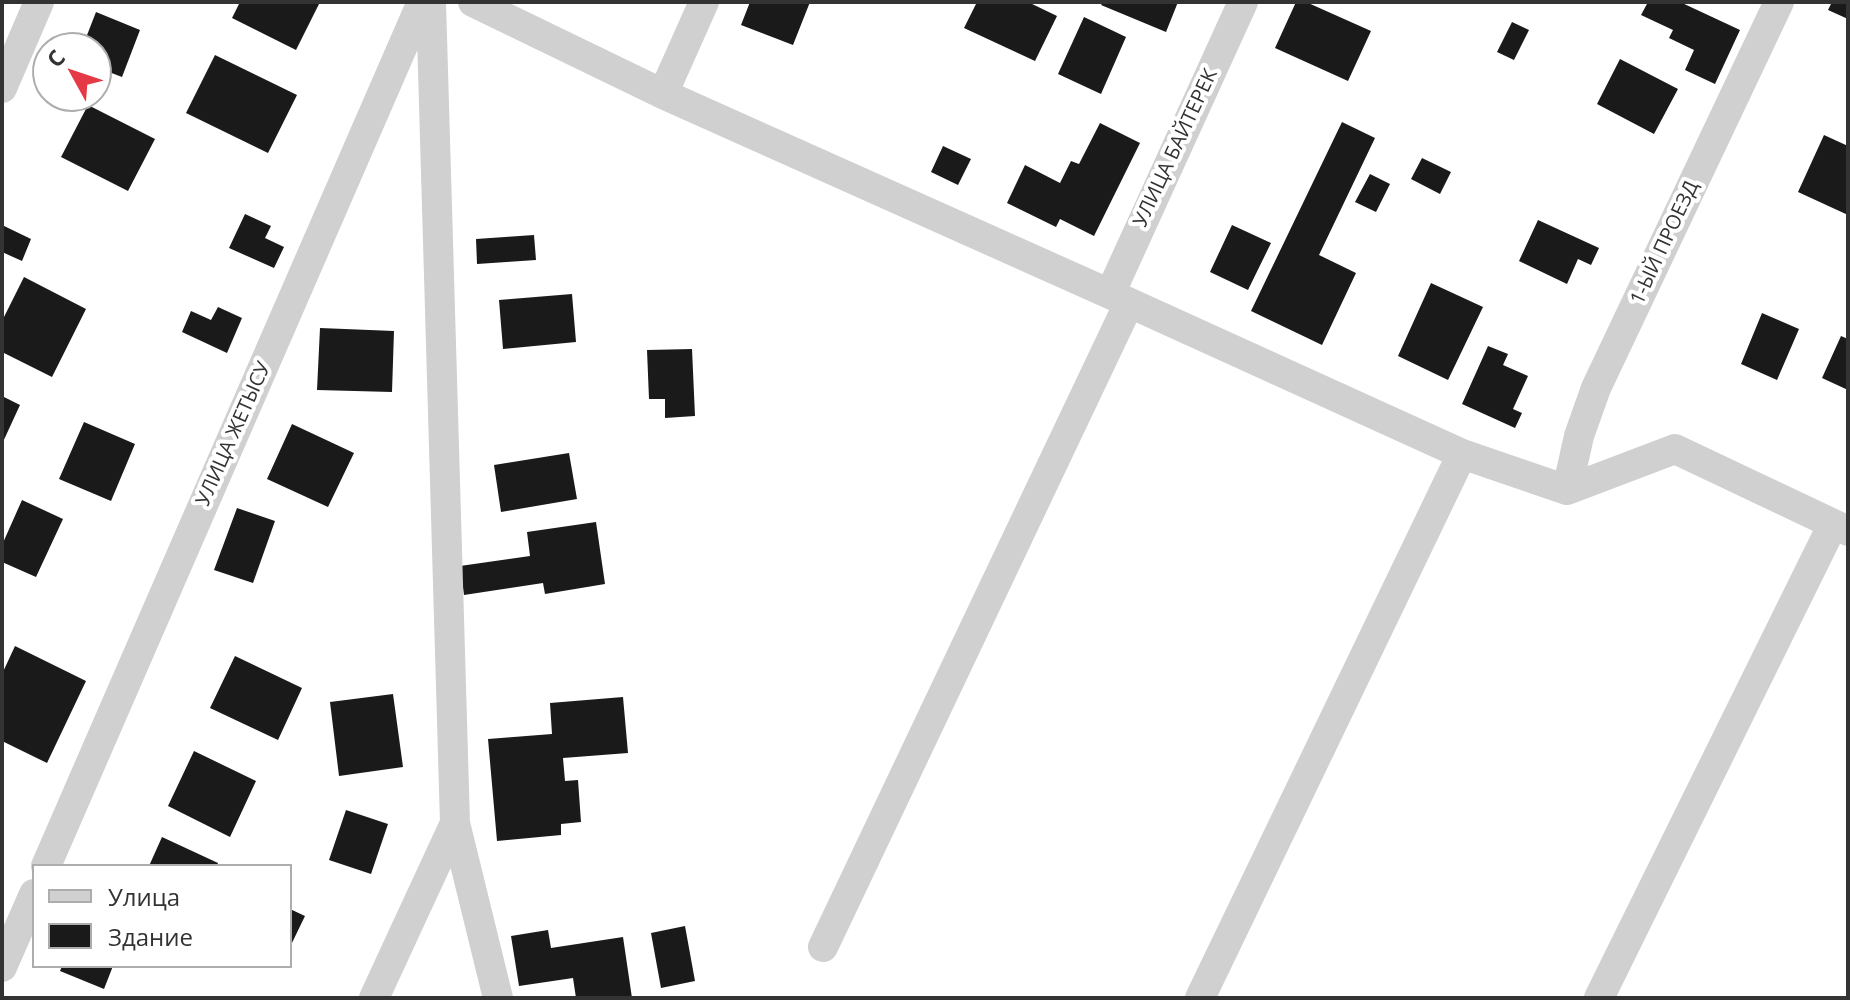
<!DOCTYPE html>
<html>
<head>
<meta charset="utf-8">
<style>
  body { margin:0 }
  #map { position:relative; width:1850px; height:1000px; overflow:hidden; background:#fff; font-family:"Open Sans",sans-serif }
  canvas { display:block }
  .frame { position:absolute; inset:0; border:4px solid #333; pointer-events:none }
  .legend { position:absolute; left:32px; top:864px; width:260px; height:104px; box-sizing:border-box; background:#fff; border:2px solid #adadad; margin:0; padding:10px 14px; list-style:none; font-size:24px; color:#333 }
  .legend li { display:flex; align-items:center; gap:16px; height:40px }
  .legend b { width:40px; border:2px solid #adadad }
  .north { position:absolute; left:32px; top:32px; width:80px; height:80px; box-sizing:border-box; background:#fff; border:2px solid #adadad; border-radius:50%; rotate:310deg; font-size:22px; font-weight:700; line-height:32px; text-align:center; color:#333 }
  .north::after { content:''; display:block; margin:auto; width:28px; height:36px; background:#e63946; clip-path:polygon(50% 0,100% 100%,50% 72%,0 100%) }
</style>
</head>
<body>
<div id="map">
<canvas width="1850" height="1000"></canvas>
<div class="frame"></div>
<ul class="legend">
<li><b style="height:10px;background:#d0d0d0"></b>Улица</li>
<li><b style="height:22px;background:#1a1a1a"></b>Здание</li>
</ul>
<div class="north">С</div>
</div>
<script>
const g = document.querySelector('canvas').getContext('2d');
g.lineJoin = 'round';
function paint(path, color) {
  g.fillStyle = color;
  g.fill(path, 'evenodd');
}
function poly(rows) {
  const path = new Path2D();
  for (const r of rows) {
    path.moveTo(r[0], r[1]);
    for (let i = 2; i < r.length; i += 2) path.lineTo(r[i], r[i + 1]);
  }
  return path;
}
function stroke(path, color, width, dash) {
  g.strokeStyle = color;
  g.lineWidth = width;
  g.lineCap = dash ? 'butt' : 'round';
  g.setLineDash(dash || []);
  g.stroke(path);
}
function drawText(font, color, halo, rows, align = 'center') {
  g.font = font + ' "Open Sans",sans-serif';
  g.lineWidth = 8;
  g.setLineDash([]);
  g.textBaseline = 'middle';
  g.strokeStyle = halo;
  g.fillStyle = color;
  for (const [text, x, y, turn = 0] of rows) {
    g.save();
    g.translate(x, y);
    g.rotate((+turn || 0) * Math.PI / 180);
    g.textAlign = isNaN(turn) ? turn : align;
    if (halo) g.strokeText(text, 0, 0);
    g.fillText(text, 0, 0);
    g.restore();
  }
}
const building = poly([
  [240,2,320,2,296,50,232,18],
  [750,2,810,2,793,45,741,25],
  [977,2,1028,2,1057,16,1035,61,964,28],
  [1103,2,1178,2,1166,32,1101,5],
  [1296,2,1306,2,1371,31,1348,81,1275,48],
  [1648,2,1680,2,1740,30,1715,84,1685,70,1694,50,1669,38,1673,30,1641,15],
  [1832,2,1848,2,1848,19,1828,10],
  [96,12,140,30,122,77,96,67,96,48,82,48],
  [1084,17,1126,37,1101,94,1058,74],
  [1512,22,1529,30,1514,60,1497,52],
  [215,55,297,95,268,153,186,113],
  [1620,59,1678,89,1654,134,1597,104],
  [88,105,155,139,128,191,61,157],
  [1342,122,1375,138,1319,255,1356,273,1322,345,1251,311],
  [1100,123,1140,143,1094,236,1060,219,1056,227,1007,203,1025,165,1060,183,1071,161,1079,164],
  [1824,135,1848,146,1848,215,1798,192],
  [943,146,971,159,958,185,931,172],
  [1422,158,1451,172,1440,194,1411,179],
  [1370,174,1390,184,1376,212,1355,202],
  [245,214,271,226,265,238,284,247,274,268,229,248],
  [1538,220,1599,248,1591,265,1578,259,1567,284,1519,261],
  [2,225,31,239,22,261,2,252],
  [1232,225,1271,243,1248,290,1210,272],
  [534,235,536,260,477,264,476,239],
  [24,277,86,309,52,377,2,352,2,321],
  [1431,283,1483,307,1448,380,1398,356],
  [572,294,576,342,503,349,499,300],
  [218,307,242,318,227,353,182,332,191,311,211,320],
  [1762,313,1799,329,1777,380,1741,364],
  [320,328,394,331,392,392,317,390],
  [1841,336,1848,339,1848,390,1822,378],
  [1488,346,1508,354,1503,365,1528,376,1513,409,1522,413,1515,428,1462,404],
  [692,349,695,416,665,418,665,399,649,399,647,350],
  [2,396,20,405,2,444],
  [84,422,135,444,111,501,59,479],
  [292,424,354,453,328,507,267,479],
  [569,453,577,499,501,512,494,465],
  [22,500,63,519,36,577,2,562,2,545],
  [237,508,275,521,253,583,214,570],
  [596,522,605,584,545,594,543,583,464,595,460,566,530,556,527,532],
  [15,646,86,681,47,763,2,741,2,674],
  [235,656,302,688,278,740,210,708],
  [393,694,403,767,339,776,330,702],
  [623,697,628,753,563,758,565,781,578,780,581,822,561,824,561,835,497,841,488,739,552,734,550,703],
  [194,751,256,781,230,837,168,806],
  [346,810,388,824,371,874,329,860],
  [162,837,218,863,217,866,149,866],
  [290,909,305,916,290,947],
  [685,926,695,981,661,988,651,933],
  [548,930,551,948,623,937,632,998,576,998,573,978,519,986,511,936],
  [62,966,113,966,104,989,60,971]
]);
const street = poly([
  [431,2,455,823,498,998],
  [473,2,663,94,1110,294,1462,454,1567,490,1675,449,1848,531],
  [2,88,39,2],
  [663,94,704,2],
  [1110,294,1243,2],
  [1567,490,1579,436,1596,388,1779,2],
  [46,866,422,2],
  [823,947,1129,303],
  [2,967,34,894],
  [374,998,455,823],
  [1200,998,1462,454],
  [1599,998,1833,524]
]);
const streetNames = [
  ["УЛИЦА БАЙТЕРЕК",1176,148,-65],
  ["1-ЫЙ ПРОЕЗД",1665,243,-65],
  ["УЛИЦА ЖЕТЫСУ",234,434,-66]
];
paint(building, '#1a1a1a');
stroke(street, '#d0d0d0', 30);
drawText('20px', '#333', '#fff', streetNames);
</script>
</body>
</html>
